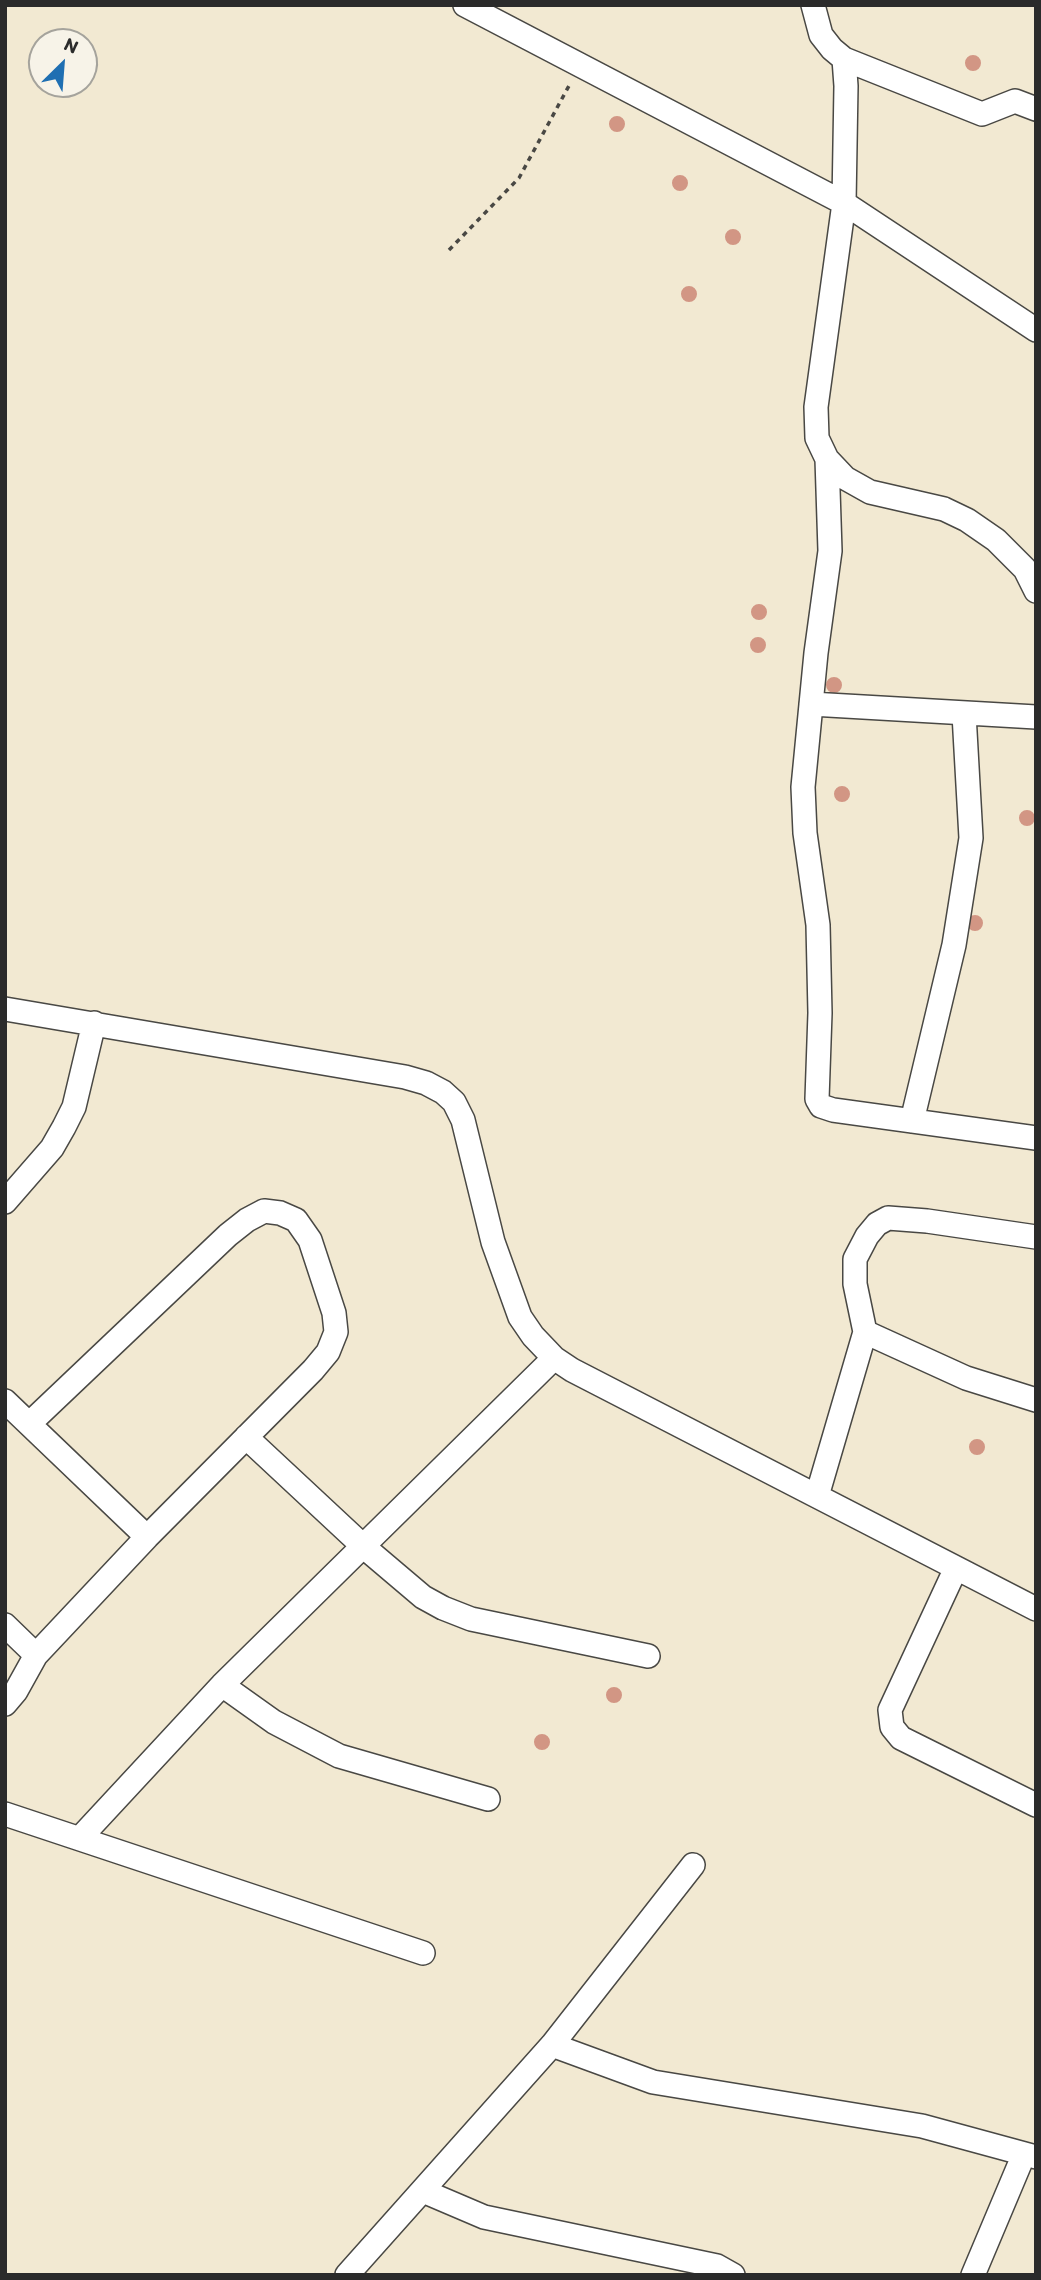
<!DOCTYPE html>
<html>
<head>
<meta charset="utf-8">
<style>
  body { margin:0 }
  #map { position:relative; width:1041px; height:2280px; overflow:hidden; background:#f2e9d2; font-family:Itim,sans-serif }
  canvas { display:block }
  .frame { position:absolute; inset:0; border:7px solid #2b2b2b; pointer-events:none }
  .north { position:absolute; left:28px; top:28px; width:70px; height:70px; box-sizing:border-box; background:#f7f3e8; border:2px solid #a5a39c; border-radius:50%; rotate:25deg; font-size:19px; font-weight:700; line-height:28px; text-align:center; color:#2b2b2b }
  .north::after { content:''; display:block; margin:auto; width:24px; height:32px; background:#1f6fb2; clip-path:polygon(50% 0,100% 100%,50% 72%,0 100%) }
</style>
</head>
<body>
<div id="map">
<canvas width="1041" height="2280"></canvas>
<div class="frame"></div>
<div class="north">N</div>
</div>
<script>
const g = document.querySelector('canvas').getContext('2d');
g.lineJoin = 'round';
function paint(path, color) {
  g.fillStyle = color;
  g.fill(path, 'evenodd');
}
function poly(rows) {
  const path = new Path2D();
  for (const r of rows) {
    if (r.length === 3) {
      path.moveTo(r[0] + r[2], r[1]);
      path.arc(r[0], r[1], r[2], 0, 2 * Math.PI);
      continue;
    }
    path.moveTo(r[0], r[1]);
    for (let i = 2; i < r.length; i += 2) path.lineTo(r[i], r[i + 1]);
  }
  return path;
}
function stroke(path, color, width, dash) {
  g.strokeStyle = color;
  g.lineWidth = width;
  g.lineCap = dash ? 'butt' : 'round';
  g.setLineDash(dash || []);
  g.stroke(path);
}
const building = poly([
  [973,63,8],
  [617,124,8],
  [680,183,8],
  [733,237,8],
  [689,294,8],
  [759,612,8],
  [758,645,8],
  [834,685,8],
  [842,794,8],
  [1027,818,8],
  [975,923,8],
  [977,1447,8],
  [614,1695,8],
  [542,1742,8]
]);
const path = poly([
  [449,250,519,178,571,82]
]);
const street = poly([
  [465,5,844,203,1036,330],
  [813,5,821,35,832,49,844,59,846,86,844,203,816,407,817,438,827,459,845,478,870,492,944,509,967,520,996,540,1025,569,1036,591],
  [844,59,982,114,1015,101,1036,109],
  [827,459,830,551,816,653,803,787,805,833,818,925,820,1013,817,1099,821,1106,833,1110,1036,1138],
  [811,704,1036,717],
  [5,1009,405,1077,426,1083,443,1092,454,1102,463,1120,493,1242,520,1317,533,1336,554,1358,572,1370,1036,1609],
  [912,1121,954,945,971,838,964,714],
  [5,1202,52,1148,64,1127,74,1107,94,1023],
  [865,1332,966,1378,1036,1400],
  [5,1401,147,1537],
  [246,1437,364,1547,423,1597,443,1608,471,1619,648,1656],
  [817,1496,865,1332,855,1284,855,1259,867,1236,877,1224,888,1218,927,1221,1036,1237],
  [956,1568,890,1710,892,1727,901,1738,1036,1805],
  [5,1625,36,1655],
  [222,1685,274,1722,339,1756,488,1799],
  [5,1704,16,1691,36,1655,147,1537,313,1370,328,1352,336,1332,334,1313,310,1240,296,1220,280,1213,264,1211,247,1220,228,1235,29,1424],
  [5,1814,423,1953],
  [80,1838,222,1685,554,1358],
  [552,2045,653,2082,922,2126,1036,2157],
  [423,2191,484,2217,717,2266,733,2275],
  [347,2275,552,2045,693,1865],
  [973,2275,1024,2154]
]);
paint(building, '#d29684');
stroke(street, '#494844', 26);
stroke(path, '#494844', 3.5, [5, 5]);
stroke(street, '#fff', 23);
</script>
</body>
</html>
